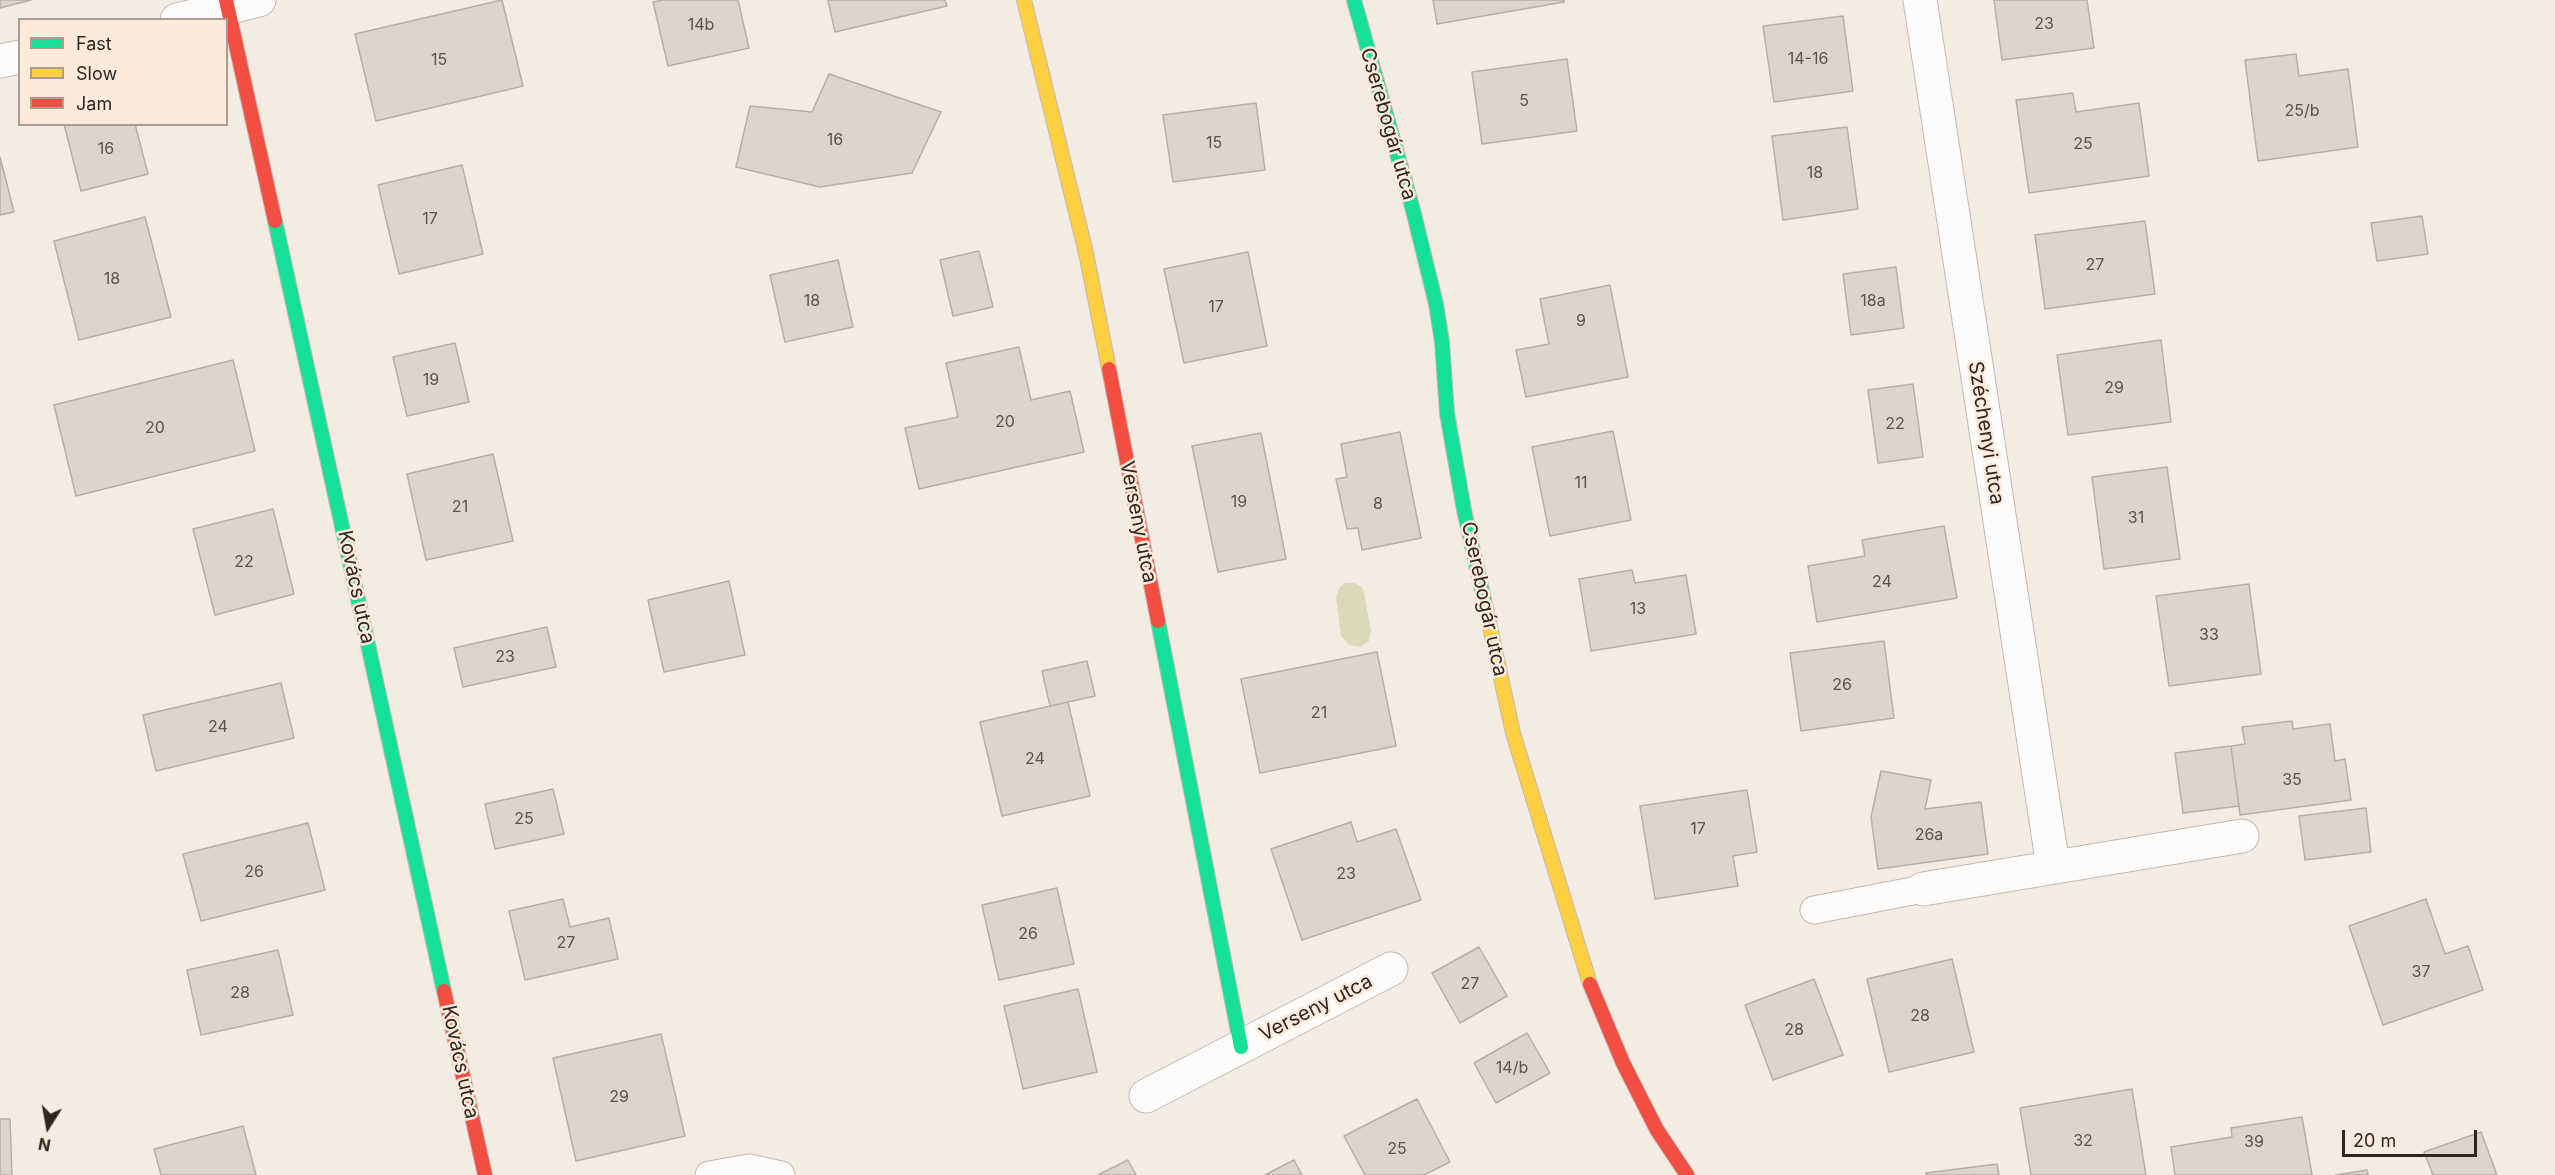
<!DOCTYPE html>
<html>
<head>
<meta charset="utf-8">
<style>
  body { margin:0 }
  #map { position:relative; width:2555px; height:1175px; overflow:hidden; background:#f4ebe2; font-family:Inter,sans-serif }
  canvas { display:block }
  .legend { position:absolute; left:18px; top:18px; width:210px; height:108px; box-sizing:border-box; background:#fceada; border:2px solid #a99c90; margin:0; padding:8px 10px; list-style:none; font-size:18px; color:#2d2621 }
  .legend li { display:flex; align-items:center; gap:12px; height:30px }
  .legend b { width:30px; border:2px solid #a99c90 }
  .north { position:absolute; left:18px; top:1097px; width:60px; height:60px; -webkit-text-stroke:4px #fceada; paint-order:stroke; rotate:191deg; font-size:16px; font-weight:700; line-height:24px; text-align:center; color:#2d2621 }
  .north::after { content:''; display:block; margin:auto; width:21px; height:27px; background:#2d2621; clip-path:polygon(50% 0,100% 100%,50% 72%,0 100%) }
  .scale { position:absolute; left:2342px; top:1130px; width:135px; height:27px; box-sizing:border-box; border:3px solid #2d2621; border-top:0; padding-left:8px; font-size:18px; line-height:21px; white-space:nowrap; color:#2d2621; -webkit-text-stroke:4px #fceada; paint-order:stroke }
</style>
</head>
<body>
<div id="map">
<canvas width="2555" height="1175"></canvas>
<ul class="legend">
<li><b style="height:8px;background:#16e098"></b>Fast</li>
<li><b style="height:8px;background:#ffcf43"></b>Slow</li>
<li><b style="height:8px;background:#f24e42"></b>Jam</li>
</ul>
<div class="north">N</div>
<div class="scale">20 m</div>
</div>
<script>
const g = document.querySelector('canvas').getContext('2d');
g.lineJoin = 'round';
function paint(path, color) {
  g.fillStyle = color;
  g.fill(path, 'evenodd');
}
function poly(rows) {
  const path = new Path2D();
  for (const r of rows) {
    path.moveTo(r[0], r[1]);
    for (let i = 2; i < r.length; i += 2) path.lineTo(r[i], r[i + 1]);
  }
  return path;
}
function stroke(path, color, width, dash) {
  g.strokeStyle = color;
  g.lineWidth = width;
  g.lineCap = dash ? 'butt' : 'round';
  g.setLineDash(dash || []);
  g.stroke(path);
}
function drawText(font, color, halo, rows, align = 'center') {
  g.font = font + ' Inter,sans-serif';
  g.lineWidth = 5;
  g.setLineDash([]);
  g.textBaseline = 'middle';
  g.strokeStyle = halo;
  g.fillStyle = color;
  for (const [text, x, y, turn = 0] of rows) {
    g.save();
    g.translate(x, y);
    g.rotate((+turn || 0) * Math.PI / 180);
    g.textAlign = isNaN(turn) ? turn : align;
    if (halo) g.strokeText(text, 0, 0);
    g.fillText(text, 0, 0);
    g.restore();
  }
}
const water = poly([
  [1345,583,1354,583,1362,587,1364,593,1371,631,1369,641,1360,647,1349,645,1341,636,1336,597,1339,588]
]);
const building = poly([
  [0,0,31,0,0,8,0,0],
  [502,0,523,86,376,121,355,34,502,0],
  [663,0,738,0,749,48,668,66,653,2,663,0],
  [828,0,945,0,947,6,835,32,828,0],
  [1433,0,1564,0,1564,2,1437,24,1433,0],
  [1994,0,2087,0,2094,48,2002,60,1994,0],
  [1843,16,1853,91,1774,102,1763,26,1843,16],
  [2296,54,2299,76,2348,69,2358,147,2258,161,2245,60,2296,54],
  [1567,59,1577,131,1482,144,1472,72,1567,59],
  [829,74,941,112,912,173,820,187,736,167,750,106,812,112,829,74],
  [2073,93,2076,112,2139,103,2149,176,2029,193,2016,100,2073,93],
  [1256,103,1265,170,1173,182,1163,115,1256,103],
  [64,124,135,124,148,174,81,191,64,124],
  [1847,127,1858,209,1783,220,1772,136,1847,127],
  [0,157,14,212,0,215,0,157],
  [462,165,483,254,399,274,378,185,462,165],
  [2422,216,2428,254,2377,261,2371,223,2422,216],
  [145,217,171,317,79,340,54,241,145,217],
  [2145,221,2155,294,2045,309,2035,235,2145,221],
  [979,251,993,307,953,316,940,260,979,251],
  [1248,252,1267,346,1184,363,1164,269,1248,252],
  [838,260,853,327,785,342,770,275,838,260],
  [1896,267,1904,328,1851,335,1843,274,1896,267],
  [1610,285,1628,377,1526,397,1516,350,1549,344,1540,299,1610,285],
  [2161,340,2171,422,2068,435,2057,355,2161,340],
  [455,343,469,402,407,416,393,357,455,343],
  [1019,347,1031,400,1070,391,1084,452,919,489,905,428,958,417,946,363,1019,347],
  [233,360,255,451,76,496,54,405,233,360],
  [1913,384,1923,457,1878,463,1868,390,1913,384],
  [1613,431,1631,520,1550,536,1532,447,1613,431],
  [1400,432,1421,538,1362,550,1358,528,1347,529,1336,479,1347,477,1341,444,1400,432],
  [1261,433,1286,559,1218,572,1192,446,1261,433],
  [493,454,513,541,426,560,407,474,493,454],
  [2167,467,2180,559,2104,569,2092,477,2167,467],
  [273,509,294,594,215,615,193,529,273,509],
  [1944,526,1957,598,1817,622,1808,566,1865,556,1862,540,1944,526],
  [1632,570,1635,583,1686,575,1696,634,1591,651,1579,579,1632,570],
  [729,581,745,655,664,672,648,600,729,581],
  [2249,584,2261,674,2169,686,2156,596,2249,584],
  [547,627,556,667,463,687,454,648,547,627],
  [1884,641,1894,718,1801,731,1790,653,1884,641],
  [1377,652,1396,746,1260,773,1241,679,1377,652],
  [1087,661,1095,696,1050,706,1042,671,1087,661],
  [281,683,294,738,156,771,143,715,281,683],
  [1068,702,1090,796,1002,816,980,722,1068,702],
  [2292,721,2293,729,2330,724,2335,761,2345,759,2351,800,2240,815,2231,746,2245,744,2242,727,2292,721],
  [2231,746,2239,806,2183,813,2175,753,2231,746],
  [1881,771,1931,780,1925,809,1981,802,1988,854,1878,869,1871,817,1881,771],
  [553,789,564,834,495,849,485,804,553,789],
  [1747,790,1757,852,1733,856,1738,886,1655,899,1640,806,1747,790],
  [2366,808,2371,852,2305,860,2299,816,2366,808],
  [1351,822,1357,842,1396,829,1421,900,1302,940,1271,849,1351,822],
  [308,823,325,890,201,921,183,854,308,823],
  [1057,888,1074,964,999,980,982,905,1057,888],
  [563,899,570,927,609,918,618,959,525,980,509,911,563,899],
  [2426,899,2445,954,2468,946,2483,990,2383,1025,2349,926,2426,899],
  [1479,947,1507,996,1460,1023,1432,973,1479,947],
  [278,950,293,1015,201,1035,187,970,278,950],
  [1952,959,1974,1052,1889,1072,1867,979,1952,959],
  [1814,979,1843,1055,1773,1080,1745,1005,1814,979],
  [1078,989,1097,1072,1023,1089,1004,1006,1078,989],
  [1527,1033,1550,1073,1496,1103,1474,1063,1527,1033],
  [661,1034,685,1136,576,1161,553,1058,661,1034],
  [2132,1089,2146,1175,2031,1175,2020,1108,2132,1089],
  [1417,1099,1450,1162,1424,1175,1365,1175,1344,1136,1417,1099],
  [2302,1117,2312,1175,2175,1175,2171,1147,2232,1137,2231,1128,2302,1117],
  [0,1119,10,1119,12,1175,0,1175,0,1119],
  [243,1126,256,1175,161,1175,154,1149,243,1126],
  [2481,1132,2497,1175,2433,1175,2424,1152,2481,1132],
  [1128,1160,1136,1175,1098,1175,1128,1160],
  [1294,1160,1302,1175,1265,1175,1294,1160],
  [1997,1164,1999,1175,1926,1175,1926,1173,1997,1164],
  [2367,1170,2368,1175,2336,1175,2367,1170]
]);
const lane = poly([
  [1814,910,1923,889],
  [709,1175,749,1168,781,1175]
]);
const street = poly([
  [1920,0,2053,866],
  [177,20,259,0],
  [0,61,20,57],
  [1923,889,2242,836],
  [1146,1096,1391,969]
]);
const fast = poly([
  [1354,0,1413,210,1436,304,1442,342,1447,413,1464,510,1485,604],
  [275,221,444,991],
  [1158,621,1241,1047]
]);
const slow = poly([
  [1024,0,1086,253,1109,369],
  [1485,604,1513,733,1590,984]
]);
const jam = poly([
  [226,0,275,221],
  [1109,369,1158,621],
  [1590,984,1623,1063,1657,1130,1687,1175],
  [444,991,485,1175]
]);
const numberNames = [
  ["23",2044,24],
  ["14b",701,25],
  ["14-16",1808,59],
  ["15",439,60],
  ["5",1524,101],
  ["25/b",2302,111],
  ["16",835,140],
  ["15",1214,143],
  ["25",2083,144],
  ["16",106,149],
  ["18",1815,173],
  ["17",430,219],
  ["27",2095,265],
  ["18",112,279],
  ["18",812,301],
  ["18a",1873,301],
  ["17",1216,307],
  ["9",1581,321],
  ["19",431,380],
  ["29",2114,388],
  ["20",1005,422],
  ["22",1895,424],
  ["20",155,428],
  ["11",1581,483],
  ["19",1239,502],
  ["8",1378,504],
  ["21",460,507],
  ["31",2136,518],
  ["22",244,562],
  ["24",1882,582],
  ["13",1638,609],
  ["33",2209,635],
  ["23",505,657],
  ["26",1842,685],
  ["21",1319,713],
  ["24",218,727],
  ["24",1035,759],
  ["35",2292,780],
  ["25",524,819],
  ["17",1698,829],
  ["26a",1929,835],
  ["26",254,872],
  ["23",1346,874],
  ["26",1028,934],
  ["27",566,943],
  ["37",2421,972],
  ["27",1470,984],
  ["28",240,993],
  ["28",1920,1016],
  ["28",1794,1030],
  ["14/b",1512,1068],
  ["29",619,1097],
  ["32",2083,1141],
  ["39",2254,1142],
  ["25",1397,1149]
];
const streetNames = [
  ["Cserebogár utca",1388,124,74],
  ["Széchenyi utca",1986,433,81],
  ["Verseny utca",1138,522,79],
  ["Kovács utca",356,587,78],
  ["Cserebogár utca",1484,599,78],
  ["Verseny utca",1316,1008,-27],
  ["Kovács utca",460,1062,78]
];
paint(water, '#dadaba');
paint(building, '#dcd4ce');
stroke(building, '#b7aea9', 1.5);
stroke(lane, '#c0bab3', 29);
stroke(street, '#c0bab3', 35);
stroke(fast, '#c0bab3', 16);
stroke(slow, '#c0bab3', 16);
stroke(jam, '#c0bab3', 16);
stroke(lane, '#fdfcfb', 27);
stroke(street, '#fdfcfb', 33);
stroke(fast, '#16e098', 14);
stroke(slow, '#ffcf43', 14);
stroke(jam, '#f24e42', 14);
drawText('16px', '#5a524d', null, numberNames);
drawText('20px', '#2d2621', '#fceada', streetNames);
</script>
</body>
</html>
